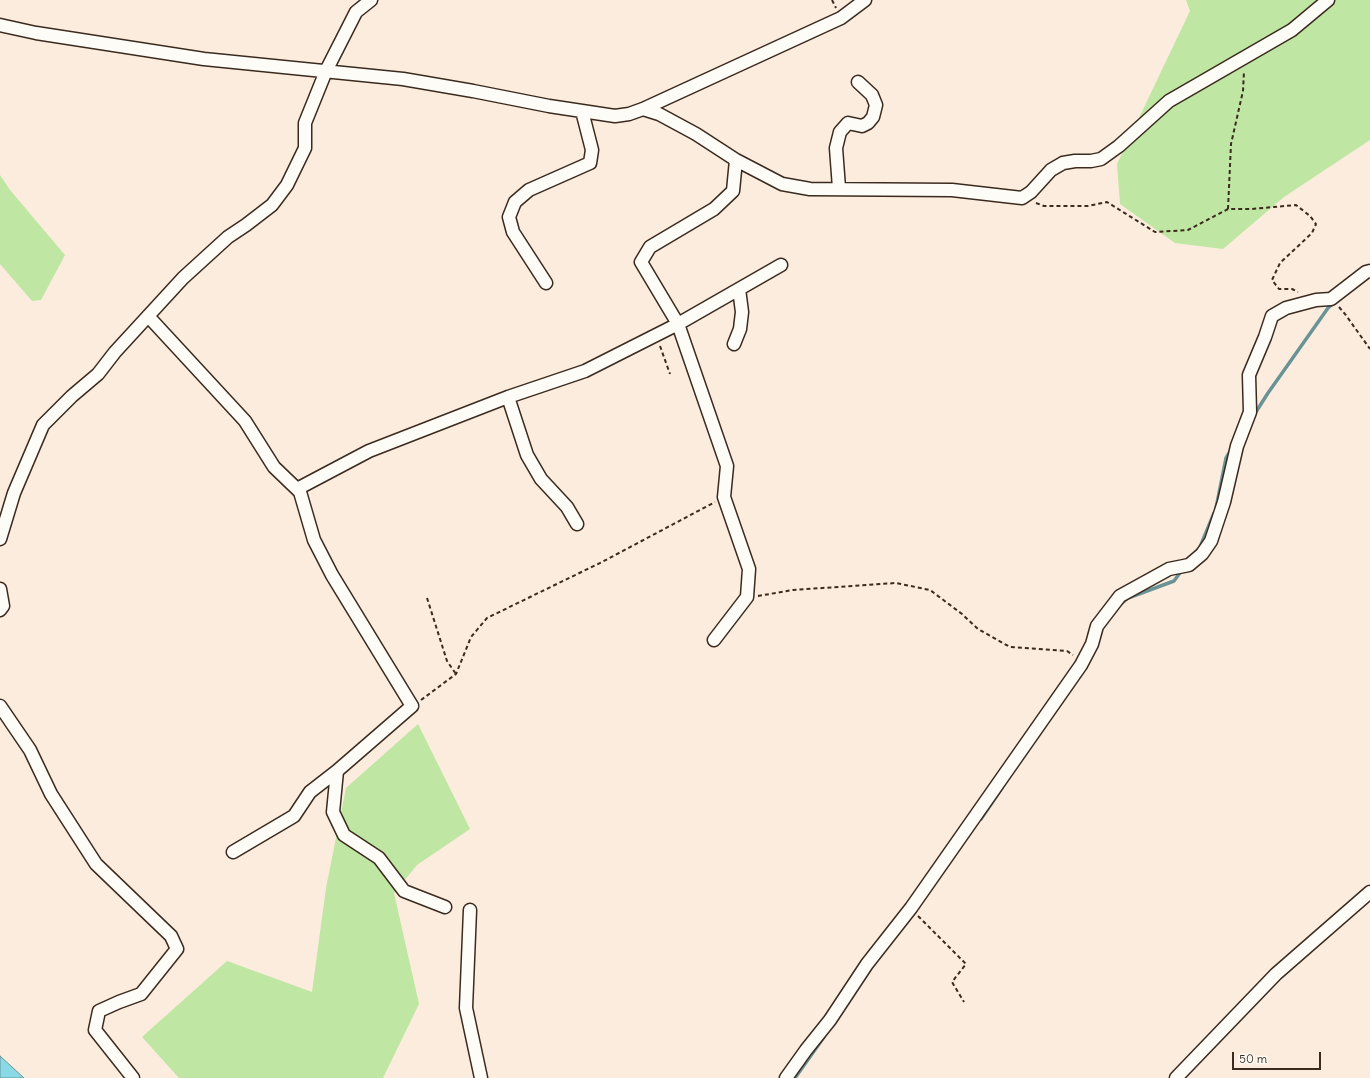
<!DOCTYPE html>
<html>
<head>
<meta charset="utf-8">
<style>
  body { margin:0 }
  #map { position:relative; width:1370px; height:1078px; overflow:hidden; background:#fbecde; font-family:Delius,sans-serif }
  canvas { display:block }
  .scale { position:absolute; left:1232px; top:1052px; width:89px; height:18px; box-sizing:border-box; border:2px solid #3b2a1e; border-top:0; padding-left:5px; font-size:12px; line-height:14px; white-space:nowrap; color:#3b2a1e; -webkit-text-stroke:3px #fdfcf7; paint-order:stroke }
</style>
</head>
<body>
<div id="map">
<canvas width="1370" height="1078"></canvas>
<div class="scale">50 m</div>
</div>
<script>
const g = document.querySelector('canvas').getContext('2d');
g.lineJoin = 'round';
function paint(path, color) {
  g.fillStyle = color;
  g.fill(path, 'evenodd');
}
function poly(rows) {
  const path = new Path2D();
  for (const r of rows) {
    path.moveTo(r[0], r[1]);
    for (let i = 2; i < r.length; i += 2) path.lineTo(r[i], r[i + 1]);
  }
  return path;
}
function stroke(path, color, width, dash) {
  g.strokeStyle = color;
  g.lineWidth = width;
  g.lineCap = dash ? 'butt' : 'round';
  g.setLineDash(dash || []);
  g.stroke(path);
}
const green = poly([
  [1186,0,1370,0,1370,140,1284,197,1223,249,1175,243,1120,204,1117,164,1190,11],
  [0,175,10,190,65,255,41,300,32,301,0,264],
  [418,724,470,829,417,865,394,893,419,1004,383,1078,179,1078,142,1037,227,961,312,992,326,888,346,788]
]);
const water = poly([
  [0,1056,24,1078,0,1078,0,1056]
]);
const stream = poly([
  [1254,415,1268,393,1328,308,1334,303],
  [1216,508,1226,458,1231,450],
  [1195,553,1200,547,1214,513],
  [1121,604,1128,598,1174,581,1182,570],
  [981,819,1002,788],
  [795,1078,824,1037]
]);
const path = poly([
  [832,0,836,8],
  [1036,203,1044,206,1088,206,1107,202,1155,232,1188,230,1228,209,1252,209,1296,205,1310,216,1316,224,1312,233,1280,263,1272,280,1279,289,1292,289,1298,292],
  [1228,209,1231,144,1243,91,1244,71],
  [1339,307,1345,314,1370,349],
  [660,346,670,374],
  [758,596,793,590,896,583,930,590,962,614,978,629,1010,647,1067,651,1073,655],
  [427,598,447,661,456,674],
  [421,700,456,674,471,637,487,618,602,562,715,502],
  [918,916,966,964,952,982,964,1002]
]);
const minor = poly([
  [0,25,36,33,204,59,403,79,473,91,549,106,615,116,629,114,643,109,841,18,865,0],
  [643,109,659,114,696,134,736,160,782,184,810,189,952,190,1022,198,1031,192,1051,170,1063,163,1075,161,1091,161,1101,159,1119,146,1169,101,1292,30,1328,0],
  [839,188,836,148,840,132,848,123,862,126,868,123,873,117,876,105,872,95,858,82],
  [546,283,513,232,509,217,515,202,529,190,590,163,592,150,582,111],
  [148,316,245,421,274,467,300,492,314,540,332,575,412,706,337,771,333,812,344,835,379,858,404,891,445,907],
  [734,344,740,329,742,312,739,289],
  [508,397,527,455,541,479,567,507,577,524],
  [297,489,369,451,508,397,585,371,678,324,781,265],
  [0,539,14,493,43,425,72,396,98,374,115,352,183,278,228,237,246,225,272,205,287,185,305,148,305,123,326,71,356,12,371,0],
  [0,589,3,606,0,610],
  [714,640,747,597,749,569,724,497,727,466,678,324,641,262,650,247,714,209,733,191,736,160],
  [0,706,30,750,51,794,96,864,171,936,177,949,141,994,119,1002,99,1011,95,1030,133,1078],
  [233,852,294,816,310,792,337,771],
  [470,910,466,1008,481,1078],
  [786,1078,806,1050,830,1020,867,964,911,908,1081,665,1092,644,1097,626,1120,596,1169,569,1189,565,1202,554,1211,541,1224,502,1237,446,1250,412,1249,375,1265,337,1272,316,1286,308,1316,300,1331,299,1366,272,1370,271],
  [1176,1078,1276,974,1370,892]
]);
paint(green, '#bfe6a2');
paint(water, '#89d9e6');
stroke(water, '#6a9396', 1);
stroke(stream, '#6a9396', 3.5);
stroke(minor, '#3b2a1e', 15);
stroke(path, '#3b2a1e', 2, [4, 3]);
stroke(minor, '#fdfcf7', 12);
</script>
</body>
</html>
